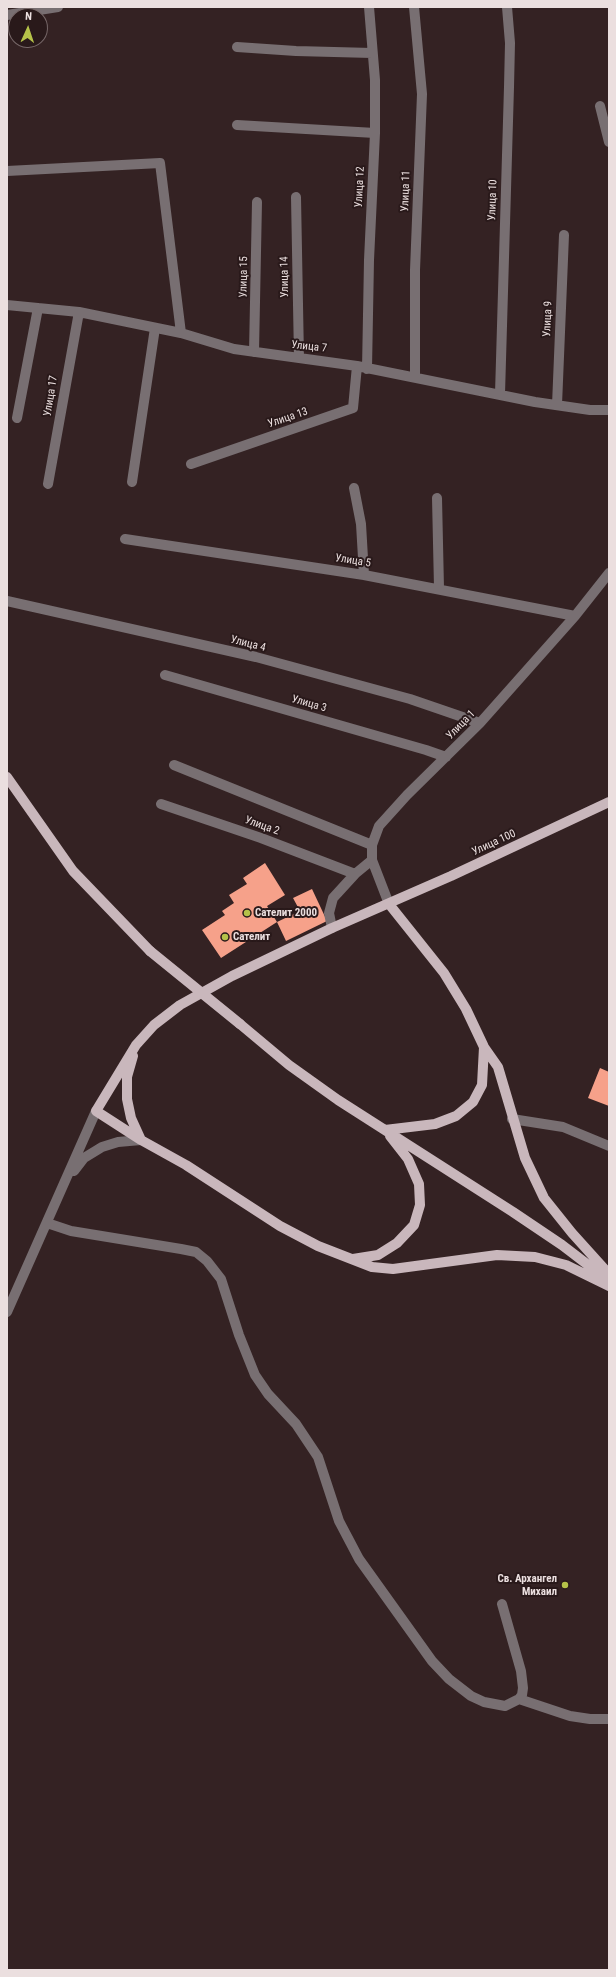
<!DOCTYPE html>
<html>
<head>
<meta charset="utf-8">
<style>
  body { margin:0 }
  #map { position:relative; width:616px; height:1977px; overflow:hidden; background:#342223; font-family:"Roboto Condensed",sans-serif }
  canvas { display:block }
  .frame { position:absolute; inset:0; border:8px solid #ebdfdf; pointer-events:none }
  .north { position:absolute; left:8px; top:8px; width:40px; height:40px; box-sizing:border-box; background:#29191a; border:1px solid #776869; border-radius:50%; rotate:3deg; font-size:11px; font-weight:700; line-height:16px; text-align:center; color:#ebdfdf }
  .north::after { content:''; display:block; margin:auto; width:14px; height:18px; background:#b5c249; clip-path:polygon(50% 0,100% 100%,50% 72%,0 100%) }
</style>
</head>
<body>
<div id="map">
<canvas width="616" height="1977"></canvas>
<div class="frame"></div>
<div class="north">N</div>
</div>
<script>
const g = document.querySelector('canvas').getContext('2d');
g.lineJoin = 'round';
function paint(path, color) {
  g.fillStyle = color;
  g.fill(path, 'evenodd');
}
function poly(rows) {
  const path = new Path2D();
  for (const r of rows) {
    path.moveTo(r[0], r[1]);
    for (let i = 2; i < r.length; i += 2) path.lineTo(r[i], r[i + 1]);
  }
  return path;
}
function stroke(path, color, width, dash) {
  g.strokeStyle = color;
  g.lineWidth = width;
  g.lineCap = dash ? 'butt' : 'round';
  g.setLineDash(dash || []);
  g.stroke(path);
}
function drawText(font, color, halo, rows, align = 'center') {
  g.font = font + ' "Roboto Condensed",sans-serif';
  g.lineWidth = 4;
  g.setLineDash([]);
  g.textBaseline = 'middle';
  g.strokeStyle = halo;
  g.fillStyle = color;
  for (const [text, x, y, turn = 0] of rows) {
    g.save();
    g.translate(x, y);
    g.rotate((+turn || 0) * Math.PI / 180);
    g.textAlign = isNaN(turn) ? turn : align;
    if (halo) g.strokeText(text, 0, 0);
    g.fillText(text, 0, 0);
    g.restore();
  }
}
const building = poly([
  [265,863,285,895,267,906,277,922,221,958,202,930,225,915,222,911,234,903,229,895,247,884,243,878],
  [312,889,327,921,286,941,277,922,300,911,293,898],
  [600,1068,609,1072,609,1106,588,1098]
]);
const minor = poly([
  [414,7,422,94,415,270,415,377],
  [7,15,58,7],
  [237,47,296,51,372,53],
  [600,106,609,142],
  [237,125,375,133],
  [7,171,160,163,181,333],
  [296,197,299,358],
  [7,305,79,312,181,333,234,349,357,366,535,402,590,410,609,410],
  [254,352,257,202],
  [367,369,369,260,375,133,375,80,369,7],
  [500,394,509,87,510,43,507,7],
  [557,405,564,235],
  [17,418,38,308],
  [191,464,353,408,357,366],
  [132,482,155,328],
  [48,484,79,312],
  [354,488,361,524,364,575],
  [437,498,439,588],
  [125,539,364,575,575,616],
  [7,601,256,657,410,699,480,723],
  [165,675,426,750,446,757],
  [174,765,372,845],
  [161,804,261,838,355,874],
  [389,904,372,860,372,845,379,826,407,795,480,723,575,616,609,573],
  [332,928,329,913,333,898,355,874,372,860],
  [512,1119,563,1127,609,1146],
  [74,1171,84,1158,102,1147,118,1142,141,1140],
  [47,1223,71,1231,181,1249,196,1252,207,1261,221,1279,239,1335,255,1375,268,1394,296,1424,318,1457,339,1521,359,1559,432,1661,449,1679,471,1696,484,1702,505,1706,519,1699,522,1695,523,1688,521,1671,502,1604],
  [7,1312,96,1111],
  [519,1699,570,1716,590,1719,609,1719]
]);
const major = poly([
  [7,777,73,871,150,951],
  [609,802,451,876,332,928,232,976,180,1005,154,1025,136,1045,96,1111,141,1140,186,1165,280,1226,318,1246,372,1267,393,1269,497,1255,535,1257,566,1265,609,1286],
  [389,904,444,973,466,1009,484,1047,498,1067,525,1158,544,1198,572,1233,609,1274],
  [240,1024,289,1065,338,1100,513,1212,562,1245,609,1281],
  [133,1056,127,1077,127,1099,131,1118,141,1140],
  [385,1130,435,1124,456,1116,473,1102,482,1085,484,1047],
  [353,1259,378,1255,397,1243,414,1225,420,1205,419,1184,408,1159,390,1136]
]);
const majorBridge = poly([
  [150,951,240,1024]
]);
const markers = [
  [247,913,4,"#b5c249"],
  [225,937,4,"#b5c249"],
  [565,1585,4,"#b5c249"]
];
const streetNames = [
  ["Улица 12",360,187,-87],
  ["Улица 11",406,191,-88],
  ["Улица 10",493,200,-88],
  ["Улица 15",244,277,-89],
  ["Улица 14",285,277,-91],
  ["Улица 9",548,319,-88],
  ["Улица 7",309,347,6],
  ["Улица 17",51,396,-81],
  ["Улица 13",288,418,-19],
  ["Улица 5",353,561,9],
  ["Улица 4",248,644,14],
  ["Улица 3",309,704,16],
  ["Улица 1",461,725,-46],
  ["Улица 2",262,826,20],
  ["Улица 100",494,843,-25]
];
const poiNames = [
  ["Сателит 2000",255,913],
  ["Сателит",233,937],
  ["Св. Архангел",557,1579,"right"],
  ["Михаил",557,1592,"right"]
];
paint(building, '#f6a18a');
stroke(minor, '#786f72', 10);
stroke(major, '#c9b7bc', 10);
stroke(majorBridge, '#c9b7bc', 10);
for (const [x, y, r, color] of markers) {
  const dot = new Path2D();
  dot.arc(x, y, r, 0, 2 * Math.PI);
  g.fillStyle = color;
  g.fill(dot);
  stroke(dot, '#29191a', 1.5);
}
drawText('11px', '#ebdfdf', '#29191a', streetNames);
drawText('bold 11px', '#ebdfdf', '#29191a', poiNames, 'left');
</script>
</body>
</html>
